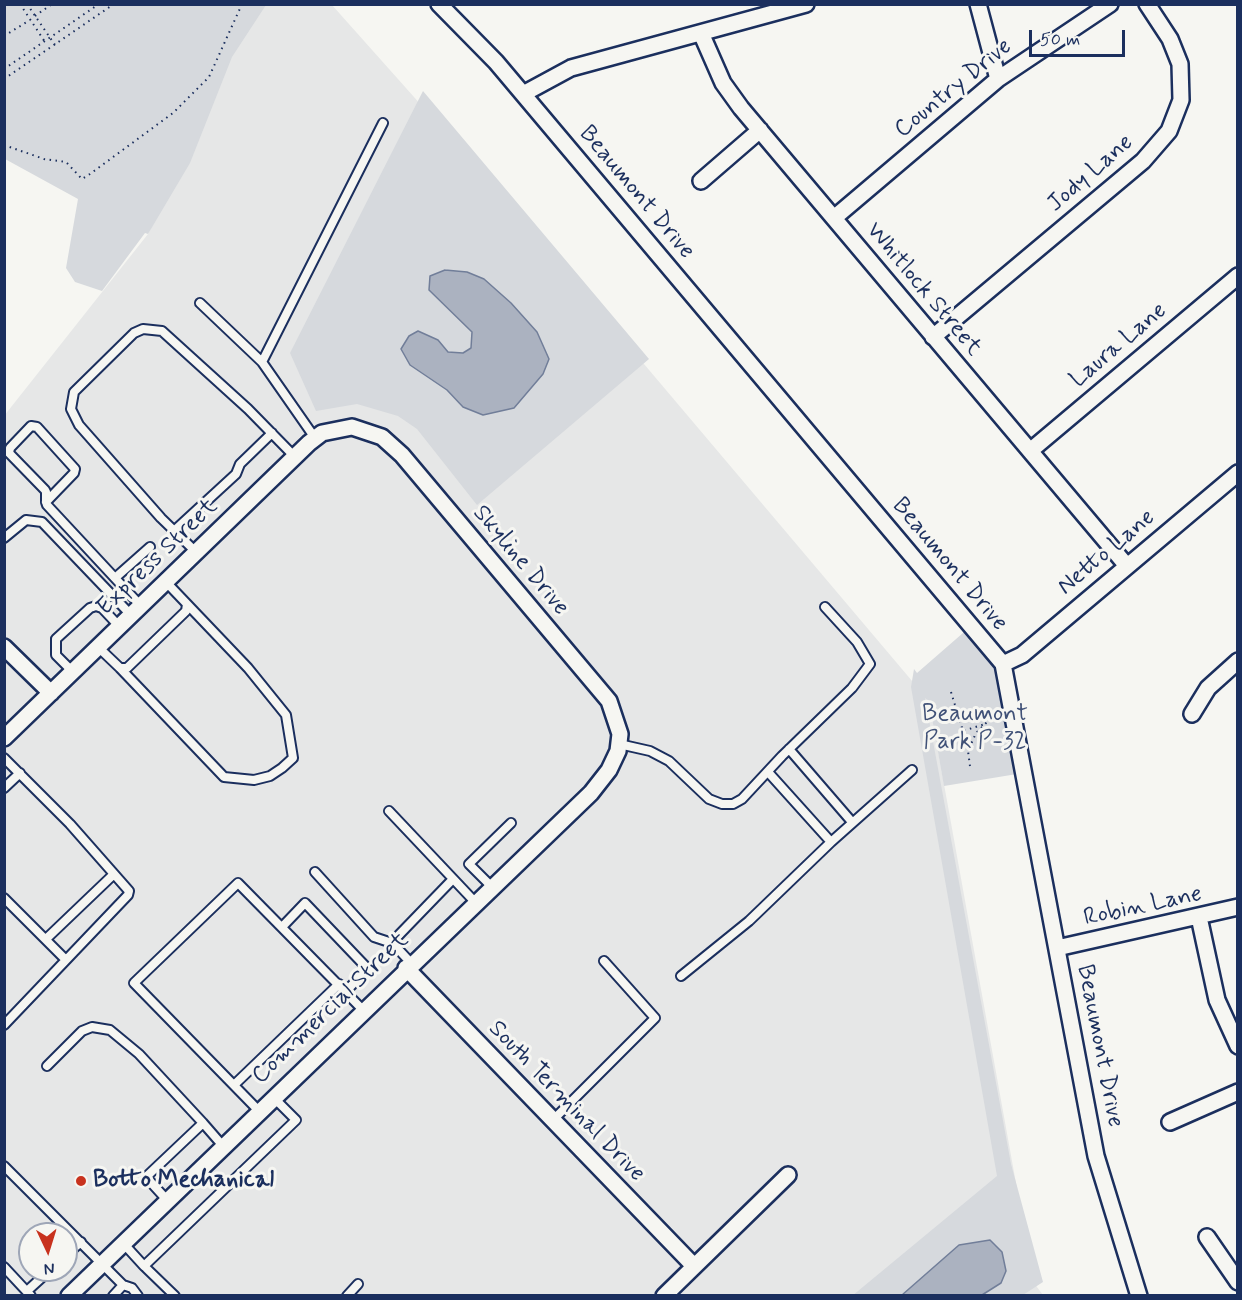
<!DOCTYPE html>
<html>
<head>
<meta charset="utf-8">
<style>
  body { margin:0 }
  #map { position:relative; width:1242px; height:1300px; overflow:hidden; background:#f6f6f2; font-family:Mynerve,sans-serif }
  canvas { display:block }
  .frame { position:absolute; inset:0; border:6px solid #1b2f5e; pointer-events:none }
  .north { position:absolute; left:18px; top:1222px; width:60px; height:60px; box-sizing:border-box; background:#f6f6f2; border:2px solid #9ea6b7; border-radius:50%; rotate:176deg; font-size:16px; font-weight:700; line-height:24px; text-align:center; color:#1b2f5e }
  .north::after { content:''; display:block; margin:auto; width:21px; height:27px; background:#c8321e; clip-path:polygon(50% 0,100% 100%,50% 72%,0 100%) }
  .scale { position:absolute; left:1029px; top:30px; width:96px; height:27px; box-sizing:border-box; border:3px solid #1b2f5e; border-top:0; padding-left:8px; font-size:18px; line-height:21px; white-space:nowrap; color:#1b2f5e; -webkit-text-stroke:4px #f6f6f2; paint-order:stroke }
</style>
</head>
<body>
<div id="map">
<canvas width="1242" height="1300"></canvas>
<div class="frame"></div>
<div class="north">N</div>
<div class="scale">50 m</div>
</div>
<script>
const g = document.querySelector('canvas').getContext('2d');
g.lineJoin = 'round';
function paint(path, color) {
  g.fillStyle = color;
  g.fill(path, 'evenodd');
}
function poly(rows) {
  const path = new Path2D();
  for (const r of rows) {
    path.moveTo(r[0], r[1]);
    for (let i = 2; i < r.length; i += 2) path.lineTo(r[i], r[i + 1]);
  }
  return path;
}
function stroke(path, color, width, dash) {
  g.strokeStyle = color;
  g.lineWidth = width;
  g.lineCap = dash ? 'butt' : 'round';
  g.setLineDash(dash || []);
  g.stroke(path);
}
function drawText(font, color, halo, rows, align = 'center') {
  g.font = font + ' Mynerve,sans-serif';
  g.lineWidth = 6;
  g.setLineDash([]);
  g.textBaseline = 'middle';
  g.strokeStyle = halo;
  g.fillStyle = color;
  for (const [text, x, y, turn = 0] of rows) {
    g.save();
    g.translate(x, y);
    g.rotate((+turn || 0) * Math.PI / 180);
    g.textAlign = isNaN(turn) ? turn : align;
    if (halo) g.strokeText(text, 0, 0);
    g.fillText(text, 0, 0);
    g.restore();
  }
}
const built = poly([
  [252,5,332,5,496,189,929,701,1034,1283,1043,1295,5,1295,4,416,148,234],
  [30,1234,66,1234,66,1270,30,1270]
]);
const green = poly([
  [5,4,266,5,232,57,190,163,148,234,145,233,102,291,75,282,66,268,78,199,5,159],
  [423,91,649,359,477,505,417,429,398,416,357,404,316,411,290,353],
  [467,272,484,280,511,303,543,374,514,408,463,407,447,390,438,340,448,352,463,353,471,348,472,332,453,311],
  [971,626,1003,664,1023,773,944,786,929,701,925,698,1011,1164,1043,1282,1023,1295,982,1295,1001,1283,959,1245,902,1295,852,1296,997,1176,911,687,914,669,917,673]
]);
const water = poly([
  [445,270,467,272,484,279,511,303,537,332,549,359,543,374,514,408,483,415,463,407,447,390,410,365,401,349,409,336,418,331,438,340,448,352,463,353,471,348,472,332,429,290,430,276,445,270],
  [990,1240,1002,1252,1006,1271,1001,1283,982,1295,902,1295,959,1245,990,1240]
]);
const path = poly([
  [20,4,45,42],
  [27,4,55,45],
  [35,16,52,4],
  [4,36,30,20],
  [4,69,99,4],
  [4,79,114,4],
  [4,145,44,159,66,162,82,179,90,174,173,113,209,77,242,4],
  [951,692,963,731,985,724],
  [970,766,968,751,976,733,997,712]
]);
const service = poly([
  [200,303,262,362],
  [315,438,262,362,383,123],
  [46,502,74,473,75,469,37,427,31,426,10,448,9,453,45,490,46,492,46,502,47,505,140,605],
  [174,531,236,474,240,464,272,433],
  [4,538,26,520,42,522,131,615],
  [195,551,161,518,79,425,71,409,74,392,134,333,143,329,162,331,248,409,295,457],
  [115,578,150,547],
  [98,647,120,668,127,668,186,611,187,604,166,582],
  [120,668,224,777,254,780,270,776,282,768,293,758,286,715,248,668,187,604],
  [73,672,56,655,56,639,90,608,96,606,102,608,119,626],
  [619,744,650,751,669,761,709,799,722,804,733,804,742,799,782,756,852,688,870,664,857,642,825,607],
  [789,749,852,822],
  [4,758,70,824,129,891,128,895,4,1025],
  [4,788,20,773],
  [389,811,475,902],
  [831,842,912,770],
  [315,872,374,937,395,944],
  [492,887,469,864,511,823],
  [4,898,66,960],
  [282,927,305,903,368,969,346,991],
  [46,939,114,874],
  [411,963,398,949,395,939,453,879],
  [681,976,749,921,831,842,768,772],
  [47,1066,82,1031,92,1027,110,1030,139,1054,203,1123],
  [234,1085,339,984],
  [259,1111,134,983,238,883,363,1010],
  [552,1121,655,1018,604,961],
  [4,1166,123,1285,113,1296],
  [167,1200,146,1177,203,1123,223,1146],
  [123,1243,144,1266,296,1120,274,1098],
  [66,1255,81,1242],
  [144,1266,175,1296],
  [4,1267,31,1296],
  [123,1285,132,1288,138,1296],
  [27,1291,50,1270],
  [347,1296,358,1284]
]);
const minor = poly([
  [439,4,496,62,1003,664,1096,1156,1139,1296],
  [978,4,998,79],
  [701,33,723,83,741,108,1127,566],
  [523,94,571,68,806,4],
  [701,181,760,130],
  [834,218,998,79,1110,4],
  [933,337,1143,161,1169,131,1181,100,1180,64,1170,39,1147,4],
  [1030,451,1238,276],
  [4,647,51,693],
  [1003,664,1022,655,1238,473],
  [1192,714,1208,688,1238,661],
  [4,738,309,443,322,433,352,427,382,437,402,455,609,701,620,734,618,751,609,770,591,793,69,1296],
  [1199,917,1217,1000,1238,1046],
  [1057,948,1238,907],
  [406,968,694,1266],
  [1170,1122,1238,1092],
  [1207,1237,1238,1282],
  [664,1296,788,1175]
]);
const markers = [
  [81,1181,6,"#c8321e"]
];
const streetNames = [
  ["Country Drive",954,89,-39],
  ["Jody Lane",1091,174,-41],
  ["Beaumont Drive",636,193,50],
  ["Whitlock Street",923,290,50],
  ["Laura Lane",1119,346,-40],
  ["Netto Lane",1107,553,-40],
  ["Express Street",158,558,-44],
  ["Skyline Drive",520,561,50],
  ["Beaumont Drive",949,565,50],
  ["Robin Lane",1143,907,-12],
  ["Commercial Street",331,1009,-44],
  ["Beaumont Drive",1099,1046,79],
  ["South Terminal Drive",566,1102,46]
];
const parkNames = [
  ["Beaumont",975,715],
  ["Park P-32",975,743]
];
const poiNames = [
  ["Botto Mechanical",93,1181]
];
paint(built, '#e6e7e7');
paint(green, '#d6d9dd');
paint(water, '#abb2c0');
stroke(water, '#717e99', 1.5);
stroke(service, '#1b2f5e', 12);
stroke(minor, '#1b2f5e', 20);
stroke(path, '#1b2f5e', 2, [1.5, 4.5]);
stroke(service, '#f6f6f2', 8);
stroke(minor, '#f6f6f2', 15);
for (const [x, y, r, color] of markers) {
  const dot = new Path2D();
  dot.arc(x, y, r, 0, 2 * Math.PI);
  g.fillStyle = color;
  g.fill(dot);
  stroke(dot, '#f6f6f2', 2);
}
drawText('24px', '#1b2f5e', '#f6f6f2', streetNames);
drawText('24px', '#405177', '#f6f6f2', parkNames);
drawText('bold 24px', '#1b2f5e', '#f6f6f2', poiNames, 'left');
</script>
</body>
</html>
